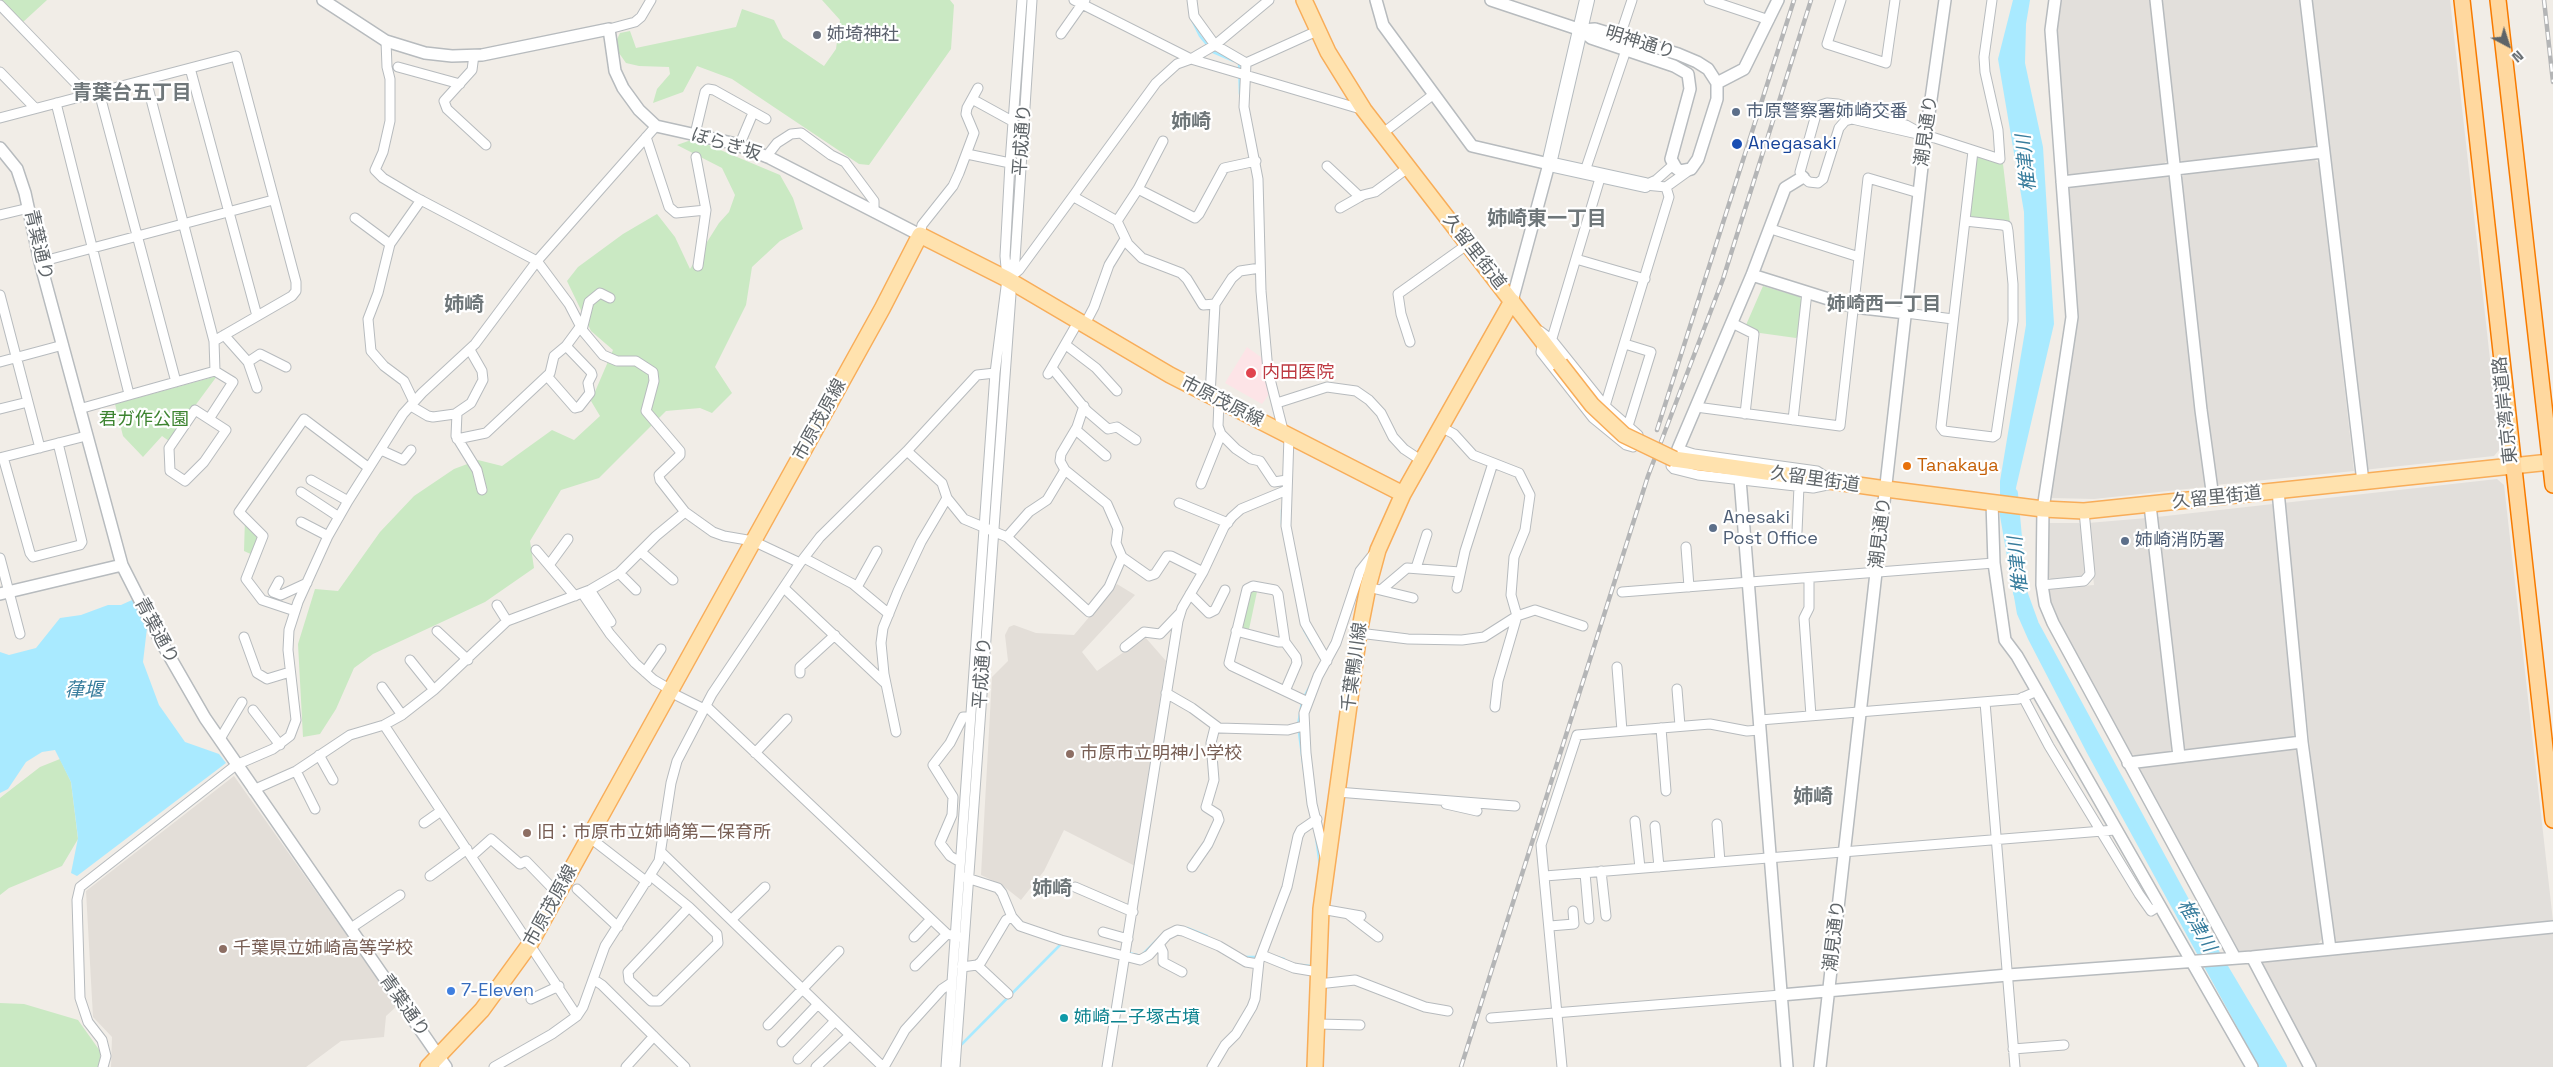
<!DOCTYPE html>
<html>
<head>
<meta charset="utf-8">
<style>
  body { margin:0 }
  #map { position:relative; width:2553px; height:1067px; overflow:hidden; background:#f1ede7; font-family:"Space Grotesk",sans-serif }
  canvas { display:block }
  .north { position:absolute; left:2483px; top:20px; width:50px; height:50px; -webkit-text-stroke:4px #fff; paint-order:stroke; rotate:140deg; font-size:14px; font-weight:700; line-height:20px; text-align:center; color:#5e6468 }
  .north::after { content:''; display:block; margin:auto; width:18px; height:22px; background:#5e6468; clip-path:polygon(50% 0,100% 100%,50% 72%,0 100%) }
</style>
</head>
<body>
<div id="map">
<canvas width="2553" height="1067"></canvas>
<div class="north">N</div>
</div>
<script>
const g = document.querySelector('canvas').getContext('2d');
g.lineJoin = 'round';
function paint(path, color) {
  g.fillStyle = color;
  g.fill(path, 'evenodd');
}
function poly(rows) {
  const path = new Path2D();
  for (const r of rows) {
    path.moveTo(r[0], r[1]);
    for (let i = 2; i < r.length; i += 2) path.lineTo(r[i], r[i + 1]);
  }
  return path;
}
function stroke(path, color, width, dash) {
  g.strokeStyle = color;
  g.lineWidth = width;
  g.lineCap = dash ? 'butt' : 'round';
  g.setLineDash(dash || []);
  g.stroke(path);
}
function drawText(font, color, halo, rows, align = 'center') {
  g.font = font + ' "Space Grotesk","Noto Sans JP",sans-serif';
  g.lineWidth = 4.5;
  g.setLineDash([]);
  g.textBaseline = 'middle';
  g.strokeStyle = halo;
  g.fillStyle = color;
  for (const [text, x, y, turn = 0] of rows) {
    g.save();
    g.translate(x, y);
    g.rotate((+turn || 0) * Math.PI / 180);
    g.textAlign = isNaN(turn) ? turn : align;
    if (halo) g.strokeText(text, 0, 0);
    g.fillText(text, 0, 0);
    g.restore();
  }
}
const industrial = poly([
  [2059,0,2151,0,2169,158,2163,165,2072,176,2065,170,2056,28],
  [2160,0,2302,0,2318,141,2312,148,2184,163,2178,158],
  [2310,0,2450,0,2500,449,2494,456,2363,470],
  [2312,158,2319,163,2354,471,2215,485,2181,179,2186,172],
  [2164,174,2172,181,2205,487,2094,499,2050,498,2076,314,2067,192,2073,184],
  [2497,479,2504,485,2553,921,2338,944,2331,938,2283,503],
  [2273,504,2298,733,2293,739,2188,751,2181,745,2157,517],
  [2147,518,2173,747,2168,753,2137,756,2129,753,2063,632,2049,601,2047,589,2094,585,2088,523],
  [2047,523,2079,523,2082,527,2087,572,2083,577,2052,580,2045,574],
  [2294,748,2301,754,2322,939,2316,946,2239,953,2139,771,2142,765],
  [2553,931,2553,1067,2315,1067,2261,965,2265,960]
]);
const education = poly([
  [1117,584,1135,595,1082,652,1097,671,1145,637,1166,661,1135,866,1064,830,1044,871,1021,900,1002,885,981,875,992,677,1008,661,1005,635,1009,627,1014,625,1036,633,1074,635],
  [234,776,397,1006,386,1016,384,1037,341,1041,306,1067,111,1067,112,1037,93,1017,86,891]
]);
const medical = poly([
  [1247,347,1269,363,1272,390,1262,404,1225,383]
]);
const green = poly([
  [0,0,47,0,22,23],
  [822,0,950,0,954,5,951,49,869,165,859,164,732,79,697,66,683,92,653,103,657,89,670,74,669,67,639,66,626,63,614,46,620,33,630,31,636,48,736,27,742,9,774,20,783,38,824,66,836,49,840,20],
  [694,139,780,175,793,198,803,229,780,241,752,267,746,305,715,367,732,393,712,413,700,408,666,411,599,478,561,490,530,541,534,568,485,602,373,654,354,668,336,709,320,734,303,737,298,644,315,589,338,591,380,532,414,496,454,469,478,460,502,466,552,430,574,440,600,416,591,401,613,350,591,331,567,281,578,267,623,234,657,214,675,237,690,269,719,223,729,212,735,195,722,168,677,145],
  [1978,156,2003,164,2010,223,1972,218,1969,215,1975,158],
  [1763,286,1800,297,1802,301,1799,335,1796,338,1760,333,1746,325],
  [217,376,169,441,162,436,143,457,123,436,115,404],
  [245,518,263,536,255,556,244,551],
  [1258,587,1248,634,1237,631,1247,589],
  [60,759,71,782,78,839,62,866,9,888,0,895,0,798,40,767],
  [0,1003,24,1004,78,1020,100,1051,100,1067,0,1067]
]);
const water = poly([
  [2013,0,2030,0,2026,24,2025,63,2043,147,2054,324,2012,505,2020,592,2032,625,2106,764,2189,914,2280,1067,2259,1067,2087,753,2028,639,2017,614,2000,516,2000,481,2026,325,2024,212,1998,59],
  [132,600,147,628,143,662,159,705,185,742,219,754,226,763,77,876,71,873,78,838,71,782,55,750,42,752,26,762,8,789,0,793,0,652,9,655,36,648,60,618,81,615,108,605,121,605]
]);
const stream = poly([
  [1192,20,1200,36,1213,52,1234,61],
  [1239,63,1240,94],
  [1282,524,1282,510],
  [1304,630,1312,644],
  [1304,697,1311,684],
  [1302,702,1298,725,1304,770],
  [1316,837,1320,866],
  [1187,928,1207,936],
  [1129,953,1141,956,1162,935],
  [1266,954,1284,959],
  [1244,957,1259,957],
  [1301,965,1311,966,1312,954],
  [960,1046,1061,944]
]);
const river = poly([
  [2011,494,2020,592,2032,625,2189,914,2280,1067]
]);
const minor = poly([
  [1074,0,1191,59,1364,110],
  [1192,0,1194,16,1215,45,1246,63],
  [1709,0,1769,20],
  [1841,0,1827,44,1886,63,1895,0],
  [0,5,87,95],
  [609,29,635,22,641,17,651,0],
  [1061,34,1085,0],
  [1620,36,1632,0],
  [386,41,387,67,390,79,390,121,383,152,375,170,383,178,415,197,537,261,569,304,583,331,603,355,617,361,636,361,653,372,654,381,646,411,680,451,680,455,659,475,660,480,685,512,713,532,724,536,753,541,800,563],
  [474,55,472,70,444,101,447,109,486,145],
  [1246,63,1244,107,1258,179,1261,291,1268,371,1284,434],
  [1246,63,1317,31],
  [398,67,460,84],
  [190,68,257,316],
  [0,72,35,108],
  [99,92,176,382],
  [972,99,1012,121],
  [56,103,129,394],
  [0,118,236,56,296,282,296,291,292,296,214,341],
  [1383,133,1434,94],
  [695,134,705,92,708,89,714,90,766,119],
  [1926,136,1906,125,1838,104,1827,103,1821,105,1817,111,1800,172,1803,177,1809,182,1818,183,1823,179,1839,128,1845,121,1852,119,1935,138,2000,159,1998,130,1985,72,1984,57,1992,0],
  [646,137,669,207,676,213,706,210],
  [739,146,753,113],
  [967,154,1010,163],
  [696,157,706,210,698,266],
  [766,157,777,143,791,134,801,133,831,155,845,162,874,201,874,212],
  [1327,166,1360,197],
  [1585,171,1626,50],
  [1645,185,1666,187,1691,169],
  [1645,185,1656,180,1673,165],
  [1138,189,1195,218,1199,214,1224,168,1256,161],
  [1074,197,1117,221,1128,244,1142,258,1181,273,1187,279,1203,305,1215,304],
  [1340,208,1363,195,1375,192,1409,167],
  [0,215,29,208],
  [355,218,390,244],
  [1117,221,1138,189,1163,141],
  [1965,221,2002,225,2007,226,2008,231,2013,284,2013,321,1996,435,1993,437,1944,431,1941,427,1973,151],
  [1771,229,1859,257],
  [920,235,922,225,953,186,959,173,974,133,966,114,967,108,978,88],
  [1576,259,1645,279],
  [40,262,273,200],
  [1008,279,1019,270,1156,83,1177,64,1191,59,1215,45,1269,0],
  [0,295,40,448],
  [1906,313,1953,319],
  [1732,323,1754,334,1745,414],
  [1084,326,1094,307,1109,265,1125,239],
  [582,330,589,302,600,293,610,298],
  [1540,331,1552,340,1605,406,1638,435,1633,447,1626,445,1593,418,1541,352,1543,340],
  [224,335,248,362,260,354,286,367],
  [1410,342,1401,314,1398,294,1468,244],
  [1625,344,1651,352,1628,426],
  [1066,345,1096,368,1117,391],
  [1550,345,1601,175],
  [0,362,63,345],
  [248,362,257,388],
  [1052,368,1087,411,1108,429,1117,427,1136,440],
  [1048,374,1078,322],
  [547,376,575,408,579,407,590,393,588,383,592,375,591,372,566,346],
  [1210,396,1215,304,1232,278,1240,271,1260,268],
  [414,402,404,381,384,366,371,351,368,319,378,293,390,244,421,200],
  [1277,403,1327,387,1356,391,1369,400,1381,413,1393,437,1404,449,1422,461],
  [411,406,428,416,433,417,455,414,471,403,483,380,482,371,470,350],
  [1084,406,1077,427,1061,454,1060,461,1065,470,1107,504,1118,529,1116,543,1122,557],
  [1605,406,1669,197,1666,187],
  [1696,407,1840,426,1868,178,1919,193],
  [0,409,28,402],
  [79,409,215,371,214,341,146,80],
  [195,410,226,430,204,462,185,481,170,471,169,448,195,410],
  [457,413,456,436,477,470,482,490],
  [209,419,233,382,215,371],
  [1793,420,1807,292],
  [1441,427,1454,434,1473,455,1519,473,1530,495,1525,530,1514,557,1511,595,1517,616,1498,681,1495,707],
  [1076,430,1106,456],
  [1221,434,1236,449,1251,459,1260,461,1274,482,1287,480],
  [1289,436,1286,526,1305,623,1327,661],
  [457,439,486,433,550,373,554,356,566,346,580,327],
  [381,450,403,460,411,450],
  [907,451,942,483,947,498,964,519,1007,537,1089,612,1109,587,1122,557,1149,576,1155,574,1167,556,1171,556,1203,572],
  [1676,455,1678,449,1694,454,1817,471,1828,478],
  [3,457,30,553,33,557,80,545,82,542,58,443],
  [0,458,86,436],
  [1673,464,1671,466,1674,469,1698,475,1813,488,1832,484],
  [311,480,348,501],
  [1201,484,1221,434,1218,426,1219,401],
  [301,492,339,517],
  [1179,503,1228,523],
  [301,522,328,536],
  [1797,532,1799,486],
  [1007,537,1029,512,1047,500,1065,470],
  [1686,547,1689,587],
  [536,550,575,596],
  [641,552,673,580],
  [0,558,20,634],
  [804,558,853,584,889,614],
  [549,565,568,539],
  [1416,568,1427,534],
  [619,573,636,590],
  [1809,578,1809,608,1804,618,1811,716],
  [279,581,273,592,281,595,307,583],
  [2042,585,2084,581,2090,574,2084,511],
  [857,587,877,551],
  [784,588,886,684],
  [1457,588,1465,551,1493,463],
  [1376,589,1413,598],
  [590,590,611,622],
  [1381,590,1407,568,1460,572],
  [1622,592,1994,563],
  [582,593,610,634,635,663,654,680,671,690],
  [1190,594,1209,613,1215,610,1225,590],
  [497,605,507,621],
  [295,611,262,600,246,579,263,536,239,512,304,419,369,468],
  [437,631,468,660],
  [1236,631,1278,642,1285,642],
  [1359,633,1408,639,1462,640,1484,637,1517,616,1535,610,1583,626],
  [244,637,257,673,267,679,290,672],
  [1125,647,1144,632,1160,634,1180,613],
  [410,660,434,690],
  [1617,667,1622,731],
  [645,672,661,649],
  [800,673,800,667,835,635],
  [382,687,402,715],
  [1677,689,1680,726],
  [1285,691,1297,663,1296,657,1285,642,1278,594,1275,590,1253,586,1247,589,1229,663,1232,666,1308,702],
  [670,692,704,709],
  [1166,693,1192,708,1219,728,1288,730,1303,726],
  [2023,697,2049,746,2139,894,2151,911,2159,906],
  [1985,702,2015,1067],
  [706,706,947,934,959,937],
  [253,710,280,745],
  [1760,720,2019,699,2035,692],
  [384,725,577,1016],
  [1661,728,1666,791],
  [896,732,884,674,881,643,883,628,898,591,921,542,947,498],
  [220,739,242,702],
  [755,753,787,719],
  [319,755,333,780],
  [296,771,315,809],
  [253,790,296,771,350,735,384,725,402,715,434,690,507,621,590,590,619,573,656,536,685,512],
  [1337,792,1515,806],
  [1446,804,1477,811],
  [1635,821,1640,868],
  [424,823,441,811],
  [1717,824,1720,862],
  [1655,826,1659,867],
  [589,837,647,882],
  [661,852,883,1067],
  [472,856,491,839,520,864,526,861,558,894],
  [1325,857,1312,804,1306,753,1304,713,1318,676,1336,643,1360,571,1376,551],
  [960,862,950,856,940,843,952,815,953,797,933,765,950,743,963,717,970,717],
  [1192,867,1208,844,1219,820,1217,814,1206,807,1214,780,1211,743,1215,727],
  [1601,871,1606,916],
  [1585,873,1589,919],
  [430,876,467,849],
  [651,876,689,907,717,934,718,943,659,1001,651,1001,629,980,628,972,689,907],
  [1545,876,2115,830],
  [964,877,998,888,1002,893,1012,917,1020,926,1061,940,1140,960,1149,955,1167,935,1177,930,1183,931,1219,946,1246,962,1258,964],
  [1075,887,1133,912],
  [577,889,618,927],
  [1321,909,1361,916],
  [1348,914,1378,937],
  [732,919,765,887],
  [1550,926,1574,924,1573,911],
  [351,928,400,895],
  [1103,932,1128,939],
  [914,937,931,919],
  [1159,944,1163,952,1163,962,1182,972],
  [1262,955,1294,968,1318,972],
  [977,965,1008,994],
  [915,966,947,934],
  [962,967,977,965,981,962,1006,920,1012,917],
  [593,979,602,985,685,1067],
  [1318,984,1355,980,1425,1007,1448,1011],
  [531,999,559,986],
  [1491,1018,1781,995],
  [1317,1024,1360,1025],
  [768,1025,839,951],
  [782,1042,818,1004],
  [2013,1049,2064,1045],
  [798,1059,835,1021],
  [103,1067,106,1056,102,1040,88,1022,80,998,77,900,80,887,236,765,273,749,290,736,296,720,288,650,289,630,298,602,328,536,348,501,403,414,422,393,475,344,537,261,656,126],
  [494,1067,552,1034,577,1016,583,1007,605,946,659,861,671,783,677,761,712,694,800,563,820,537,907,451,977,375,995,373],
  [626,1067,654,1036],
  [816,1067,850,1035],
  [884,1067,905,1030,942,989,951,983],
  [946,1067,995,373,1007,279,1005,256,1010,163,1022,0],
  [955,1067,1011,294,1007,279,1015,260,1032,0],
  [1107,1067,1178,621,1182,608,1203,572,1224,527,1232,517,1241,509,1287,490],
  [1212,1067,1225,1045,1236,1034,1252,1007,1255,999,1259,961,1287,887,1298,836,1301,830,1317,819],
  [1562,1067,1541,845,1577,735,1710,724,1747,731,1760,730]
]);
const tertiary = poly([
  [323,0,386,41,425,53,452,56,482,55,609,29,615,71,623,88,639,110,656,126,732,143,770,158,920,235],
  [1376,0,1383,25,1472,146,1549,164,1512,301],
  [1491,0,1581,30],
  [2055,0,2051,30,2072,317,2043,509,2042,585,2045,604,2053,623,2235,958],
  [2156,0,2201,410,2213,498],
  [2306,0,2363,482],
  [1595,29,1678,54,1697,62,1708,69,1717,83,1717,99,1698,159,1691,169,1680,171,1676,168,1671,159,1690,89,1688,74,1674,66,1591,38,1581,30,1595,29],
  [1717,83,1744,69,1778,0],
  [0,148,17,169,25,193,40,262,122,565,159,638,205,718,446,1067],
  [2062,182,2323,152],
  [1752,275,1854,307,1906,313],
  [1678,449,1752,275,1785,188,1803,177],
  [1740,479,1787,1067],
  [2278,491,2302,742,2330,949],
  [1992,502,1994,563,2005,640,2017,656,2252,1067],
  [2150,505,2179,756],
  [0,594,122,565],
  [2128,763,2302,742],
  [2252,957,2310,1067],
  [1781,995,2008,975,2252,957,2553,927],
  [1820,1067,1924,149,1945,0]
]);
const secondary = poly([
  [1587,0,1549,164,1645,185]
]);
const primary = poly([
  [1304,0,1328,52,1364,110,1560,364],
  [1674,459,1886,489,2043,509,2084,511,2550,462],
  [428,1067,482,1010,530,944,882,309,920,235,1007,279,1170,375,1403,494],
  [1315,1067,1321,909,1359,633,1368,587,1378,550,1403,494,1512,301]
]);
const trunk = poly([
  [2462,0,2553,820],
  [2498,0,2553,485]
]);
const rail = poly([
  [2544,0,2553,82],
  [1657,430,1794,0],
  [1461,1067,1648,476,1723,279,1811,0]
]);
const primaryBridge = poly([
  [1560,364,1592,405,1624,435,1674,459]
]);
const markers = [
  [817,35,5,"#6b7280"],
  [1736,112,5,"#5c6f8a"],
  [1737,144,6,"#1a4fb4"],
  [1251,373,6,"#e0444e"],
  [1907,466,5,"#e8710a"],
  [1713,528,5,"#5c6f8a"],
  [2125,541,5,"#5c6f8a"],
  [1070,754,5,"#8d6e63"],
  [527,833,5,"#8d6e63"],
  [223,949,5,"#8d6e63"],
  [451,991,5,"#3f7fe0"],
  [1064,1018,5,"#0f9aa8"]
];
const worshipNames = [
  ["姉埼神社",827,35]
];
const streetNames = [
  ["明神通り",1640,43,17],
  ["潮見通り",1927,131,-82],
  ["平成通り",1023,140,-86],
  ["ぼらぎ坂",726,145,17],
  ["青葉通り",38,245,77],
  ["久留里街道",1474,252,52],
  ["市原茂原線",1222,402,27],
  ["東京湾岸道路",2506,410,-96],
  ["市原茂原線",820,420,-61],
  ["久留里街道",1815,480,8],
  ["久留里街道",2217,498,-6],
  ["潮見通り",1881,533,-83],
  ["青葉通り",156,631,62],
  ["千葉鴨川線",1355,667,-82],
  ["平成通り",983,673,-86],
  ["市原茂原線",551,906,-61],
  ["潮見通り",1835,936,-83],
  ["青葉通り",404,1006,55]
];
const serviceNames = [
  ["市原警察署姉崎交番",1746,112],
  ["Anesaki",1723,518],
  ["Post Office",1723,539],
  ["姉崎消防署",2135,541]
];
const transitNames = [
  ["Anegasaki",1748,144]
];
const healthNames = [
  ["内田医院",1262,373]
];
const parkNames = [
  ["君ガ作公園",144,420]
];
const foodNames = [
  ["Tanakaya",1917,466]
];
const educationNames = [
  ["市原市立明神小学校",1080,754],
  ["旧：市原市立姉崎第二保育所",537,833],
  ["千葉県立姉崎高等学校",233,949]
];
const shopNames = [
  ["7-Eleven",461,991]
];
const cultureNames = [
  ["姉崎二子塚古墳",1074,1018]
];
const waterNames = [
  ["椎津川",2027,163,-96],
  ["椎津川",2019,565,-96],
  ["葎堰",84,691],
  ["椎津川",2196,926,60]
];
const neighbourhoodNames = [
  ["姉崎西一丁目",1884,305]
];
const quarterNames = [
  ["青葉台五丁目",132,94],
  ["姉崎",1191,123],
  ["姉崎東一丁目",1547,220],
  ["姉崎",464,306],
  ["姉崎",1813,798],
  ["姉崎",1052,890]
];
paint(industrial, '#e2dfdb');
paint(education, '#e3ded8');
paint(medical, '#fde4e7');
paint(green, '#cae9c3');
paint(water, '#a9eaff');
stroke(stream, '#a9eaff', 2.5);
stroke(river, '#a9eaff', 14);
stroke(minor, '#b7bbbe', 11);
stroke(tertiary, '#b7bbbe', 14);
stroke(secondary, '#b5bbbf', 16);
stroke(primary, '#f8ad59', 18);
stroke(trunk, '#f87b00', 18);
stroke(minor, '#fff', 9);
stroke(tertiary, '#fff', 11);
stroke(secondary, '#fff', 14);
stroke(primary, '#ffe2ae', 15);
stroke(trunk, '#ffd89f', 15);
stroke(rail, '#b4b5b6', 4.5);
stroke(rail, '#fff', 2.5, [8]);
stroke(primaryBridge, '#f8ad59', 18, []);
stroke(primaryBridge, '#ffe2ae', 15);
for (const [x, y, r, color] of markers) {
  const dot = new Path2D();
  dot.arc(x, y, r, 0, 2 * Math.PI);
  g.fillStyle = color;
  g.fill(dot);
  stroke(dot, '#fff', 2);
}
drawText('18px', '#5b616d', '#fff', worshipNames, 'left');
drawText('18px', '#5e6468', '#fff', streetNames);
drawText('18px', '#4e5e75', '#fff', serviceNames, 'left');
drawText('18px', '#164399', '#fff', transitNames, 'left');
drawText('18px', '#be3a42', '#fff', healthNames, 'left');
drawText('18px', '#3d8430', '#fff', parkNames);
drawText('18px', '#c56008', '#fff', foodNames, 'left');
drawText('18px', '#785e54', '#fff', educationNames, 'left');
drawText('18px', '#366cbe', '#fff', shopNames, 'left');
drawText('18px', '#0d838f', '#fff', cultureNames, 'left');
drawText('italic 19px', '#377c9c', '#fff', waterNames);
drawText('bold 19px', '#6f777a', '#fff', neighbourhoodNames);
drawText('bold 20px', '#6f777a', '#fff', quarterNames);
</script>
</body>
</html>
